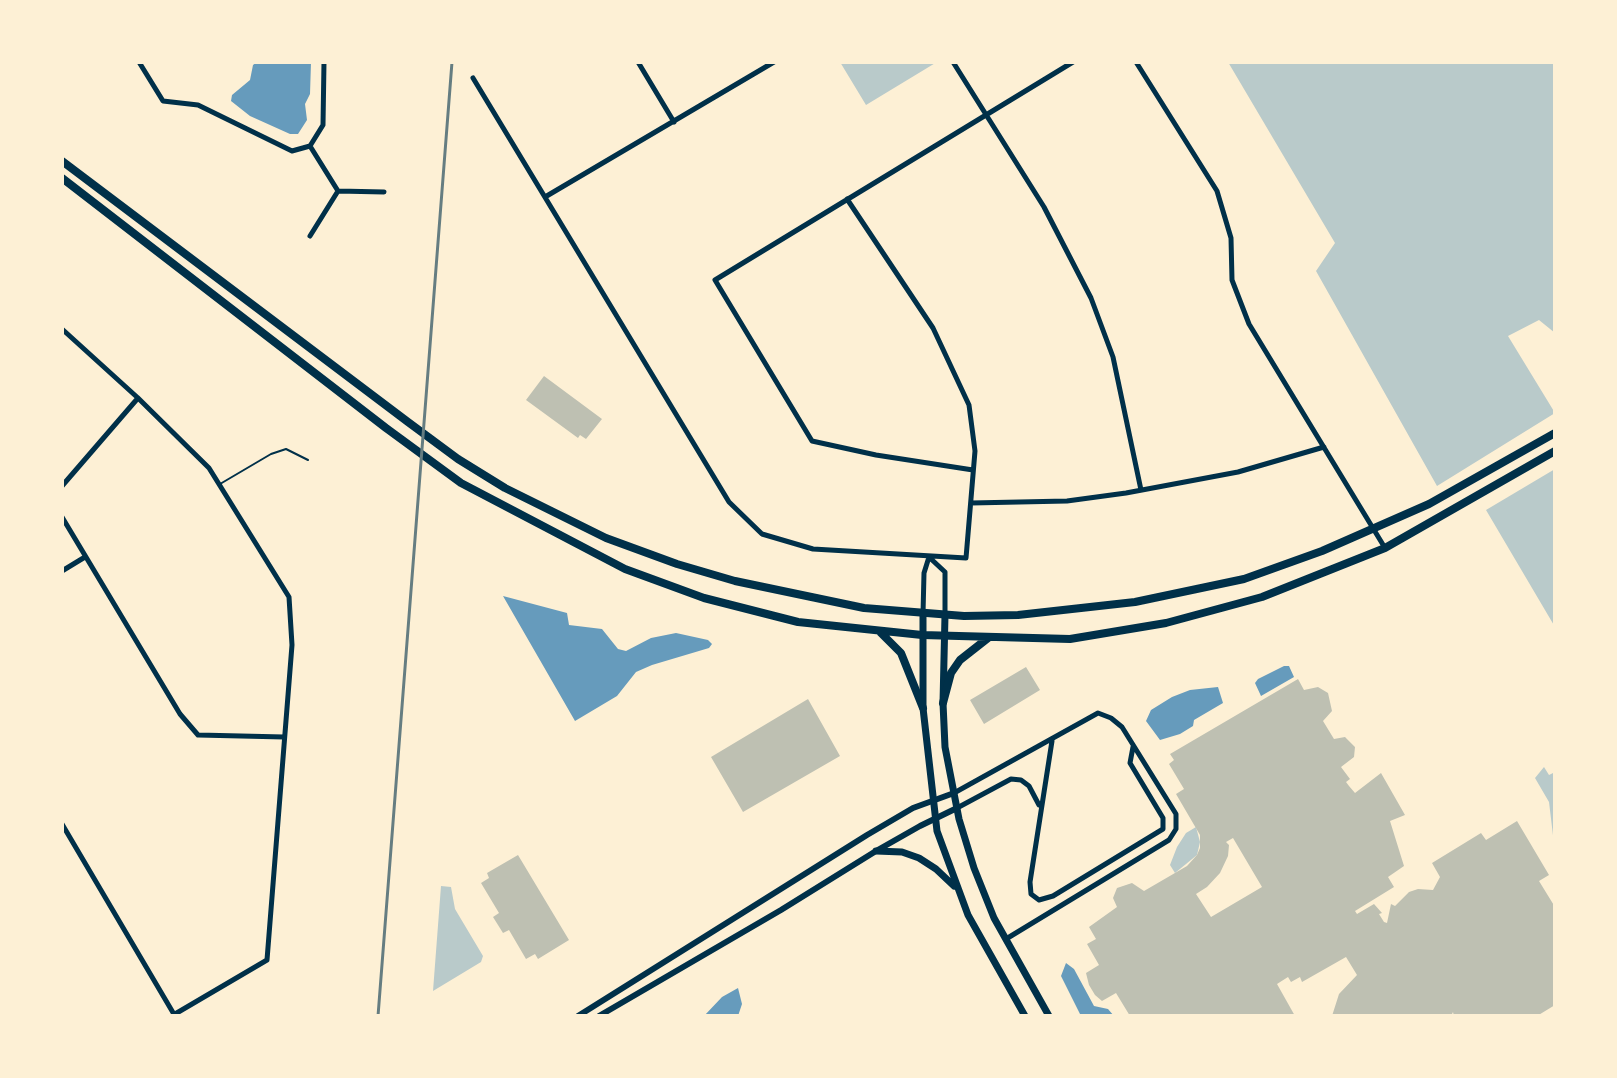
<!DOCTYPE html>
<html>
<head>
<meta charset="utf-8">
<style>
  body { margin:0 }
  #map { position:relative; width:1617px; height:1078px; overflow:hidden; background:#fdf0d5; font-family:Roboto,sans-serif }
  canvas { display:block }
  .frame { position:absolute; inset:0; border:64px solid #fdf0d5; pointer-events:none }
</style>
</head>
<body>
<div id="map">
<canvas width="1617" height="1078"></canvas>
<div class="frame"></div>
</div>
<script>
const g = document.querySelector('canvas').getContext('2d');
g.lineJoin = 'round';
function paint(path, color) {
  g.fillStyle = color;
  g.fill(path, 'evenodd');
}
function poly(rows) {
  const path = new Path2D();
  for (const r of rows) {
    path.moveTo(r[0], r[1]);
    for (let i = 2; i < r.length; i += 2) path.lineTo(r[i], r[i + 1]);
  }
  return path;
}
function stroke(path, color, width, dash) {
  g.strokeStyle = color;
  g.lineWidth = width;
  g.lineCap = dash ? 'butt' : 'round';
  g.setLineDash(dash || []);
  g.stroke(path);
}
const green = poly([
  [840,62,937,62,866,105],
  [1228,62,1555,62,1555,333,1539,320,1508,336,1555,413,1437,486,1316,271,1335,243],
  [1555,469,1555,627,1486,510],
  [1544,767,1549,775,1555,772,1555,852,1549,802,1535,778],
  [1196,827,1200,842,1197,855,1175,873,1170,865,1177,847,1186,833],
  [441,886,451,887,455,909,483,956,481,962,433,991]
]);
const water = poly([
  [257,62,311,62,310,94,305,104,307,120,298,134,290,134,250,116,231,101,232,95,250,80,253,65],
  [503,596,567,613,569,625,602,629,618,649,626,651,651,638,676,633,708,640,712,644,709,648,652,665,636,672,617,696,575,721],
  [1284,666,1289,666,1294,677,1261,696,1255,683,1258,679],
  [1218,687,1223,703,1194,720,1193,726,1180,734,1160,740,1146,721,1151,710,1172,697,1190,690],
  [1066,963,1074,969,1094,1006,1108,1009,1114,1016,1081,1016,1061,976],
  [738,988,742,1004,738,1016,704,1016,722,997]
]);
const building = poly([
  [544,376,602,419,586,439,580,435,578,438,526,400],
  [1026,667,1040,690,984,724,970,700],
  [1298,679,1304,690,1318,687,1328,693,1332,711,1323,721,1334,739,1345,737,1355,747,1354,757,1341,767,1350,779,1346,782,1349,786,1355,793,1381,773,1405,815,1390,821,1404,866,1388,877,1394,887,1355,911,1357,914,1374,904,1382,913,1379,914,1384,922,1387,923,1391,904,1395,906,1409,892,1418,889,1433,890,1440,877,1432,863,1481,833,1486,840,1517,821,1549,875,1539,881,1555,907,1555,1005,1537,1016,1454,1016,1453,1012,1451,1016,1332,1016,1339,994,1357,975,1346,957,1302,982,1300,977,1291,982,1288,977,1277,984,1295,1016,1130,1016,1116,993,1102,1001,1095,995,1089,985,1086,973,1099,965,1087,944,1096,939,1089,927,1117,907,1113,898,1117,888,1132,883,1144,891,1187,866,1197,855,1200,848,1200,835,1176,794,1184,789,1169,764,1174,760,1170,754],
  [1233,838,1262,887,1211,917,1196,894,1207,887,1220,873,1228,856,1229,845,1226,842],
  [808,699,840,756,743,812,711,757],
  [518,855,569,940,538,959,535,954,526,959,509,930,503,933,493,917,499,913,481,883,489,878,487,873]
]);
const service = poly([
  [220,484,271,454,286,449,308,460]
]);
const minor = poly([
  [139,62,163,101,198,105,292,151,310,146,323,125,324,62],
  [638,62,674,122],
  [953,62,1044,207,1091,298,1113,357,1141,490],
  [1136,62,1217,191,1231,238,1232,280,1249,324,1385,548],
  [473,78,729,502,762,534,813,549,966,558,975,451,969,405,933,328,847,199],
  [310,146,338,191,384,192],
  [545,197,774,62],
  [310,236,338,191],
  [62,329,138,398,209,468,289,597,292,645,267,960,175,1014],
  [973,470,876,455,812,441,715,280,1073,62],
  [62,486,138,398],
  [971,503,1067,501,1126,493,1238,472,1324,447],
  [62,517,180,714,198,735,284,737],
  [930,558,945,572,945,615],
  [62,571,85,557],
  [923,614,924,573,929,557],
  [1052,741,1030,882,1031,894,1039,900,1053,896,1163,829,1163,818,1130,763,1133,747],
  [954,793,1098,713,1111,718,1122,727,1176,814,1176,829,1169,840,1006,939],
  [957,808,1011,779,1021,780,1029,786,1039,805],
  [62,824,175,1016]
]);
const tertiary = poly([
  [578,1016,867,835,913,808,954,793],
  [599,1016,781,910,876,851,920,826,957,808]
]);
const secondary = poly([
  [923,614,923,708,937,831,968,915,1025,1016],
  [945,615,943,703,945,747,959,819,974,868,994,918,1049,1016],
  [876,851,902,852,919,858,936,869,954,886]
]);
const primary = poly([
  [62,161,408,422,458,459,505,488,606,538,677,564,735,581,864,608,964,616,1018,615,1135,602,1244,579,1322,551,1429,504,1555,433],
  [62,178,386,428,461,483,625,569,704,598,798,622,922,635,1070,639,1166,623,1262,597,1385,548,1555,451],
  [880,632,901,653,923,708],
  [943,703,951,673,960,660,988,638]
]);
const rail = poly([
  [378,1016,452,62]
]);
paint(green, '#b9caca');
paint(water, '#669bbc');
paint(building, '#bec0b2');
stroke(service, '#003049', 2);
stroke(minor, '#003049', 5);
stroke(tertiary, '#003049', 6);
stroke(secondary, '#003049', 7);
stroke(primary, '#003049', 8);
stroke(rail, '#657d81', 3);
</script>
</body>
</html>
